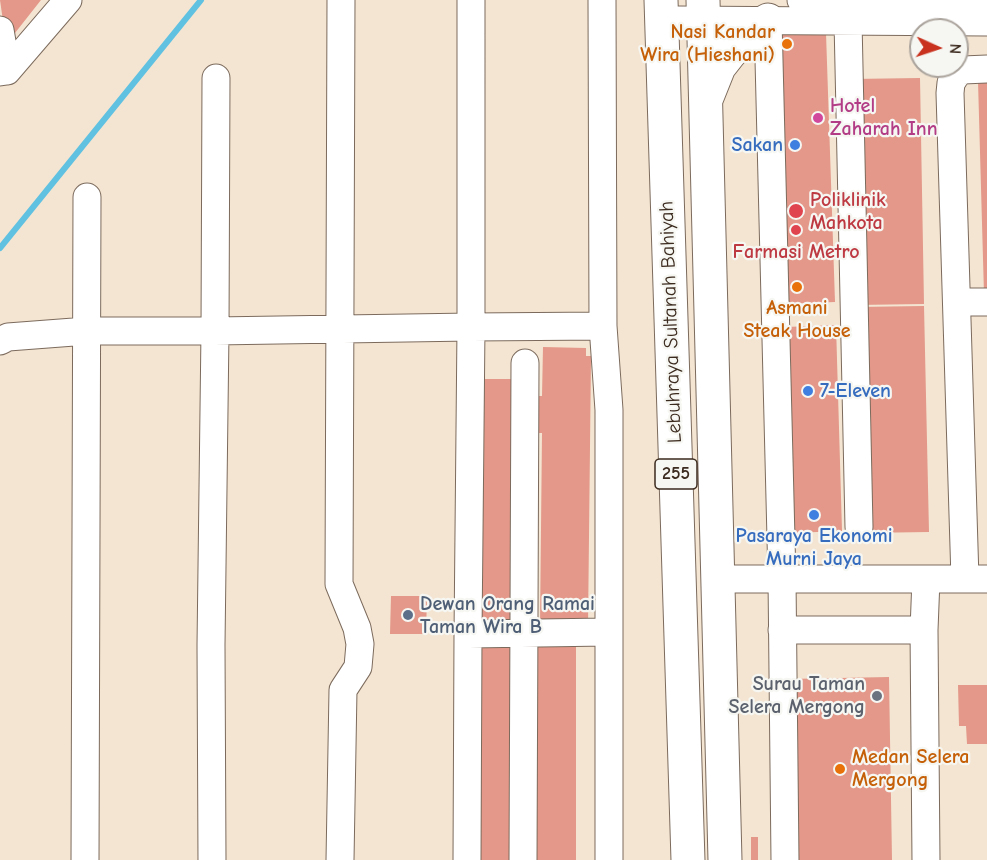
<!DOCTYPE html>
<html>
<head>
<meta charset="utf-8">
<style>
  body { margin:0 }
  #map { position:relative; width:987px; height:860px; overflow:hidden; background:#f4e5d2; font-family:"Comic Neue",sans-serif }
  canvas { display:block }
  .north { position:absolute; left:909px; top:18px; width:60px; height:60px; box-sizing:border-box; background:#f6f6f2; border:2px solid #aba49d; border-radius:50%; rotate:93deg; font-size:16px; font-weight:700; line-height:24px; text-align:center; color:#3b2a1e }
  .north::after { content:''; display:block; margin:auto; width:21px; height:27px; background:#c8321e; clip-path:polygon(50% 0,100% 100%,50% 72%,0 100%) }
</style>
</head>
<body>
<div id="map">
<canvas width="987" height="860"></canvas>
<div class="north">N</div>
</div>
<script>
const g = document.querySelector('canvas').getContext('2d');
g.lineJoin = 'round';
function poly(rows) {
  const path = new Path2D();
  for (const r of rows) {
    path.moveTo(r[0], r[1]);
    for (let i = 2; i < r.length; i += 2) path.lineTo(r[i], r[i + 1]);
  }
  return path;
}
function stroke(path, color, width, dash) {
  g.strokeStyle = color;
  g.lineWidth = width;
  g.lineCap = dash ? 'butt' : 'round';
  g.setLineDash(dash || []);
  g.stroke(path);
}
function paint(path, color) {
  g.fillStyle = color;
  g.fill(path, 'evenodd');
}
function drawText(font, color, halo, rows, align = 'center') {
  g.font = font + ' "Comic Neue",sans-serif';
  g.lineWidth = 4.5;
  g.setLineDash([]);
  g.textBaseline = 'middle';
  g.strokeStyle = halo;
  g.fillStyle = color;
  for (const [text, x, y, turn = 0] of rows) {
    g.save();
    g.translate(x, y);
    g.rotate((+turn || 0) * Math.PI / 180);
    g.textAlign = isNaN(turn) ? turn : align;
    if (halo) g.strokeText(text, 0, 0);
    g.fillText(text, 0, 0);
    g.restore();
  }
}
const stream = poly([
  [0,248,201,0]
]);
const building = poly([
  [0,0,41,0,15,33,5,35],
  [826,33,835,302,783,304,775,35],
  [920,78,924,304,856,305,852,79],
  [978,81,987,81,987,294,984,294],
  [924,306,929,532,861,533,856,307],
  [836,325,842,531,792,533,786,327],
  [543,347,586,348,586,356,591,356,588,626,540,625,542,433,531,433,532,396,542,396],
  [476,379,520,379,520,625,476,625],
  [391,596,427,596,426,634,390,634],
  [468,645,517,645,517,860,468,860],
  [530,645,576,645,576,860,530,860],
  [889,677,892,860,790,860,788,679],
  [958,685,987,685,987,744,967,744,966,726,959,726],
  [751,837,758,837,758,860,751,860]
]);
const minor = poly([
  [602,0,603,326,609,410,609,860],
  [801,0,987,2],
  [678,20,987,22],
  [768,20,782,579,785,860],
  [848,21,859,527],
  [0,30,7,71],
  [0,72,7,71,68,0],
  [957,302,987,302],
  [0,341,8,337,87,331,215,331,471,327,603,326],
  [718,579,987,579],
  [926,579,924,630,926,860],
  [965,579,950,93,951,83,956,75,963,70,987,69],
  [782,630,924,630],
  [468,634,608,632],
  [85,860,87,197],
  [212,860,211,645,215,331,216,78],
  [340,860,343,690,358,667,360,644,357,628,339,584,341,0],
  [467,860,468,634,471,327,471,0],
  [523,860,525,363]
]);
const major = poly([
  [661,0,688,860],
  [703,0,725,860],
  [707,97,719,67,730,53,752,30,768,20]
]);
const markers = [
  [787,44,6,"#e8710a"],
  [818,118,6,"#d1479c"],
  [795,145,6,"#3f7fe0"],
  [796,211,8,"#e0444e"],
  [796,230,6,"#e0444e"],
  [797,287,6,"#e8710a"],
  [808,391,6,"#3f7fe0"],
  [814,515,6,"#3f7fe0"],
  [408,615,6,"#5c6f8a"],
  [877,696,6,"#6b7280"],
  [840,769,6,"#e8710a"]
];
const shields = [
  [676,474,42]
];
const shieldNames = [
  ["255",676,474]
];
const foodNames = [
  ["Nasi Kandar",775,32],
  ["Wira (Hieshani)",775,55],
  ["Asmani",797,308,"center"],
  ["Steak House",797,331,"center"],
  ["Medan Selera",852,757,"left"],
  ["Mergong",852,780,"left"]
];
const hotelNames = [
  ["Hotel",830,106],
  ["Zaharah Inn",830,129]
];
const shopNames = [
  ["Sakan",783,145],
  ["7-Eleven",820,391,"left"],
  ["Pasaraya Ekonomi",814,536,"center"],
  ["Murni Jaya",814,559,"center"]
];
const healthNames = [
  ["Poliklinik",810,200],
  ["Mahkota",810,223],
  ["Farmasi Metro",796,252,"center"]
];
const streetNames = [
  ["Lebuhraya Sultanah Bahiyah",671,322,-92]
];
const serviceNames = [
  ["Dewan Orang Ramai",420,604],
  ["Taman Wira B",420,627]
];
const worshipNames = [
  ["Surau Taman",865,684],
  ["Selera Mergong",865,707]
];
stroke(stream, '#61c1e0', 6);
paint(building, '#e39889');
stroke(minor, '#7c6b5d', 29);
stroke(major, '#7c6b5d', 35);
stroke(minor, '#fff', 27);
stroke(major, '#fff', 33);
for (const [x, y, r, color] of markers) {
  const dot = new Path2D();
  dot.arc(x, y, r, 0, 2 * Math.PI);
  g.fillStyle = color;
  g.fill(dot);
  stroke(dot, '#f6f6f2', 2);
}
for (const [x, y, w] of shields) {
  const box = new Path2D();
  box.roundRect(x - w / 2, y - 15, w, 30, 4.5);
  g.fillStyle = '#f6f6f2';
  g.fill(box);
  stroke(box, '#3b2a1e', 1.5);
}
drawText('bold 18px', '#3b2a1e', null, shieldNames);
drawText('bold 20px', '#c56008', '#f6f6f2', foodNames, 'right');
drawText('bold 20px', '#b23c85', '#f6f6f2', hotelNames, 'left');
drawText('bold 20px', '#366cbe', '#f6f6f2', shopNames, 'right');
drawText('bold 20px', '#be3a42', '#f6f6f2', healthNames, 'left');
drawText('20px', '#3b2a1e', '#f6f6f2', streetNames);
drawText('bold 20px', '#4e5e75', '#f6f6f2', serviceNames, 'left');
drawText('bold 20px', '#5b616d', '#f6f6f2', worshipNames, 'right');
</script>
</body>
</html>
